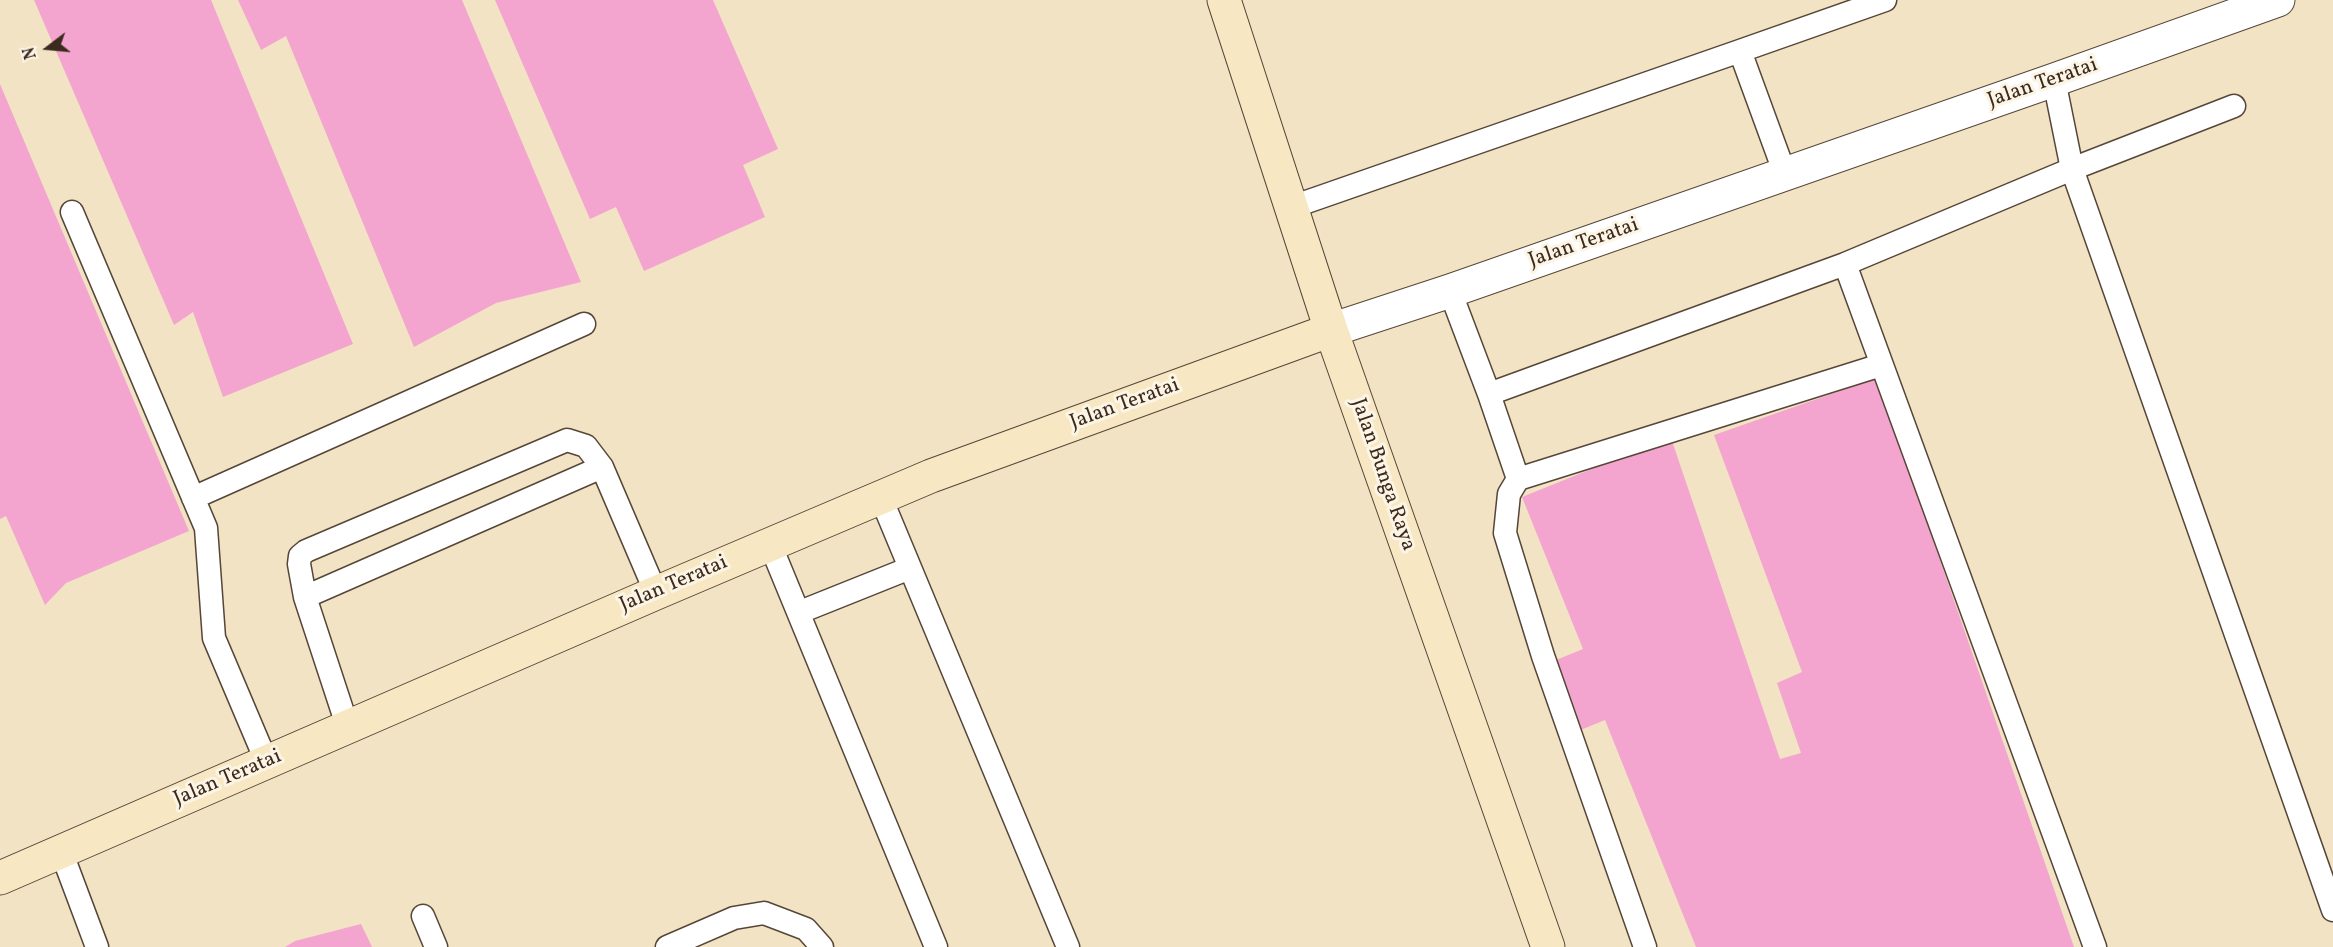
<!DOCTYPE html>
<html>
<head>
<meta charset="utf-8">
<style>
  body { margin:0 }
  #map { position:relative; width:2333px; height:947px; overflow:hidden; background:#f2e3c5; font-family:Vollkorn,serif }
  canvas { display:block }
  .north { position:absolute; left:18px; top:18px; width:60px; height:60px; -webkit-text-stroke:4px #fcf5e5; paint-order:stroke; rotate:254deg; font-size:16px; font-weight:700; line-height:24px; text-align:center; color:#3b2a1e }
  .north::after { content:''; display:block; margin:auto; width:21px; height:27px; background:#3b2a1e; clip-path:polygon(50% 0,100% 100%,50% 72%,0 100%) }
</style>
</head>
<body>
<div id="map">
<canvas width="2333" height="947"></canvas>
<div class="north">N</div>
</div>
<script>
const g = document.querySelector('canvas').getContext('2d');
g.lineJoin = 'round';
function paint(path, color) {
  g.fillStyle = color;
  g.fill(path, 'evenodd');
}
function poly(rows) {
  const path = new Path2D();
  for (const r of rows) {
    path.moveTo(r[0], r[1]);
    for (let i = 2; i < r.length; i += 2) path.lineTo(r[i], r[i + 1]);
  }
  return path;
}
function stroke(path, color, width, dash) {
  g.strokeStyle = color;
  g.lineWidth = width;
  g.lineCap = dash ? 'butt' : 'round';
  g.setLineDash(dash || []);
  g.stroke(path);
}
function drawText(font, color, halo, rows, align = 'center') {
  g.font = font + ' Vollkorn,serif';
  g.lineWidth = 6;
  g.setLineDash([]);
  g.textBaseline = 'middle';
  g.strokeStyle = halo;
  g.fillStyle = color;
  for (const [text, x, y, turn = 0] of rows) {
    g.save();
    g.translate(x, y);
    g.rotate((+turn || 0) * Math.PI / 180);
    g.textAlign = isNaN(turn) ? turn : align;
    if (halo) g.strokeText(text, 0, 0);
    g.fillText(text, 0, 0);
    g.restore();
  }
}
const building = poly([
  [34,0,211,0,353,344,223,397,193,312,174,325],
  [238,0,462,0,581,282,496,303,414,347,286,36,261,50],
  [495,0,713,0,778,149,743,165,765,217,644,271,616,207,590,219],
  [0,84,189,531,66,583,45,605,6,516,0,519],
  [1877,378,2074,947,1696,947,1605,720,1578,731,1551,662,1583,649,1522,497,1604,464,1672,441,1780,759,1801,753,1777,683,1802,672,1714,435],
  [361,924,372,947,285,947,295,941]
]);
const lane = poly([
  [1740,51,1885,0],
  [2054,80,2072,169,2333,910],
  [1292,207,1740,51,1785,174],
  [72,212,206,528,214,638,267,763],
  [1845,264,2095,947],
  [1450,291,1489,394,1518,479,1881,365],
  [1489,394,1845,264,2072,169,2234,106],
  [1518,479,1509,494,1505,533,1543,656,1645,947],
  [193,498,584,324],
  [881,498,1068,947],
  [770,544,936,947],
  [305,597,602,467],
  [800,612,910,568],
  [348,728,305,597,299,564,300,556,306,551,567,440,586,446,602,467,656,593],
  [61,851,97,947],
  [423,916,436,947],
  [667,947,734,918,764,913,806,929,822,947]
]);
const street = poly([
  [1331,330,1450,291,2054,80,2278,0]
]);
const secondary = poly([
  [1224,0,1331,330,1548,947],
  [0,878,656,593,931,476,1331,330]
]);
const streetNames = [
  ["Jalan Teratai",2043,84,-19],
  ["Jalan Teratai",1584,244,-19],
  ["Jalan Teratai",1125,405,-20],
  ["Jalan Bunga Raya",1382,475,71],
  ["Jalan Teratai",674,585,-23],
  ["Jalan Teratai",228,779,-23]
];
paint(building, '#f3a5cf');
stroke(lane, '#564637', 25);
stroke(street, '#564637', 35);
stroke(secondary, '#564637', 35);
stroke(lane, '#fff', 22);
stroke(street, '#fff', 33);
stroke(secondary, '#f7e8c3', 33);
drawText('21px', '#3b2a1e', '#fcf5e5', streetNames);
</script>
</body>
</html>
